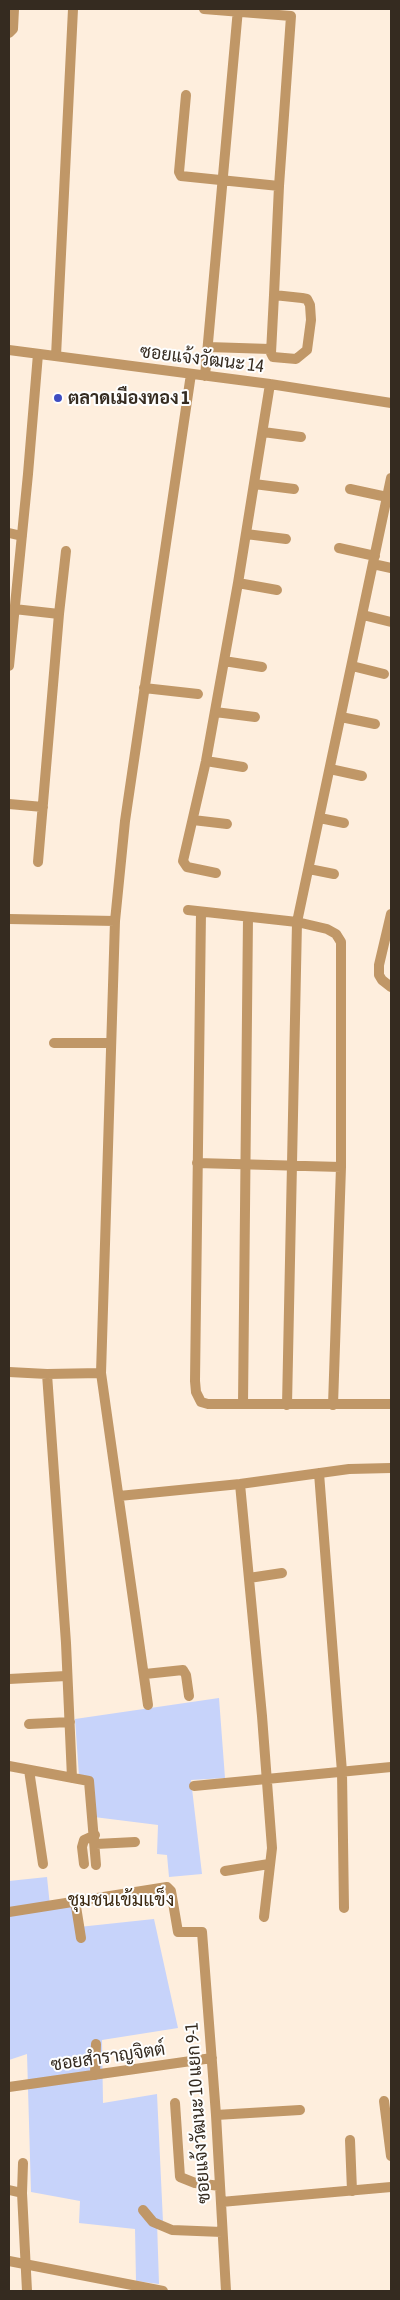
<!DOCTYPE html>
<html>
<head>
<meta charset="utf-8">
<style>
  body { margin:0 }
  #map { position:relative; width:400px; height:2300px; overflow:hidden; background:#feeedd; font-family:"Asap Condensed",sans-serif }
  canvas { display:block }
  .frame { position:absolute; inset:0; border:10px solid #352b20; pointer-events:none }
</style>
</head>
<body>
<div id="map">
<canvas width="400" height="2300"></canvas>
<div class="frame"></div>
</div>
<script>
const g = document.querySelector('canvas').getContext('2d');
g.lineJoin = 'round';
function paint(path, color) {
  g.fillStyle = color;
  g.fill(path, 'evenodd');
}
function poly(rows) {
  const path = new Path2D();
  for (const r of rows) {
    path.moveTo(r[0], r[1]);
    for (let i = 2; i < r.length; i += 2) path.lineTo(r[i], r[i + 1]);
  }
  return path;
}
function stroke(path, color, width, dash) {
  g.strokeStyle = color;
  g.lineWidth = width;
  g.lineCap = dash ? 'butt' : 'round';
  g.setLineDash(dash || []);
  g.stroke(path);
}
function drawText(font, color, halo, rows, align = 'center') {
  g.font = font + ' "Asap Condensed",Sarabun,sans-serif';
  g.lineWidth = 4;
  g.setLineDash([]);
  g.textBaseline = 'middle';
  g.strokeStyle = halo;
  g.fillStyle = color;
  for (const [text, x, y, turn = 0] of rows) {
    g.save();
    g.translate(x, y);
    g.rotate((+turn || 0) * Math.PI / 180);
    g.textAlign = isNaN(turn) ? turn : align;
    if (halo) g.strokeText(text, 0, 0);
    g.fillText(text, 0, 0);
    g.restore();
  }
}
const green = poly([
  [219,1698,225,1778,191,1780,202,1874,169,1877,167,1855,157,1854,158,1825,94,1817,93,1779,79,1776,75,1719],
  [47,1877,50,1906,75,1902,79,1927,154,1919,178,2028,102,2040,103,2103,157,2094,163,2222,157,2222,159,2284,136,2281,135,2229,79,2223,80,2201,31,2192,27,2054,9,2060,9,1881]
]);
const minor = poly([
  [204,9,291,16,279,186,274,295],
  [9,33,13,29,14,9],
  [186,95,179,172,181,176,279,186],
  [274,295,302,298,307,299,310,305,311,320,307,350,296,359,273,357,271,353,274,295],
  [208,347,270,349],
  [9,350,270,384,391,403],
  [56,356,73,9],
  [205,376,238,9],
  [263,432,301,437],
  [254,484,294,489],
  [350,489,387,497],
  [9,533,22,536],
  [246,534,286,539],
  [339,548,375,556],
  [373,564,391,568],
  [238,583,277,590],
  [14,609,59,614],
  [363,615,391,622],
  [224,661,262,667],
  [9,666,28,474,38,354],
  [352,666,384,674],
  [144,688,198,694],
  [215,712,255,717],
  [341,717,375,724],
  [206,761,243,767],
  [330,769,362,776],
  [9,804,43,807],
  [320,818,344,823],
  [193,820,227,824],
  [38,862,59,614,66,551],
  [309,869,334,874],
  [216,873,187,867,183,861,206,761,238,583,270,384],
  [188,910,297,922,327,929,336,934,341,942,341,1167,333,1405],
  [201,912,195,1381,196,1392,201,1402,208,1404,391,1404],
  [391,914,379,965,379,975,382,980,391,987],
  [9,919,115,921],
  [54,1043,111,1043],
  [197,1163,341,1167],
  [9,1372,47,1374,101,1373],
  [47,1374,66,1643,72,1778],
  [243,1404,248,917],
  [287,1405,297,922,391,478],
  [319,1473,342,1772,344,1908],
  [240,1484,262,1716,272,1848,264,1917],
  [119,1496,240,1484,349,1469,391,1468],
  [249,1578,282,1573],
  [145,1674,183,1670,186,1675,189,1696],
  [9,1679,66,1676],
  [148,1705,101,1373,115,921,125,821,191,374],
  [29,1724,70,1722],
  [9,1766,89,1781,96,1865],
  [29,1770,43,1864],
  [194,1786,391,1767],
  [96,1844,135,1842],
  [84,1864,82,1847,84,1840,95,1835],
  [225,1871,269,1864],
  [75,1900,81,1938],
  [9,1912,167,1887,171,1891,178,1932,202,1932,216,2115,226,2291],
  [95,2075,96,2044],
  [9,2087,212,2058],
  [384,2101,391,2156],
  [175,2103,180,2177,195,2183,220,2186],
  [216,2115,300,2110],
  [350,2140,352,2191],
  [23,2163,22,2193,27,2291],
  [9,2190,22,2193],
  [221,2202,391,2187],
  [143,2210,153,2222,172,2230,222,2232],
  [9,2261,163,2291]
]);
const markers = [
  [58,398,5,"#3f4dc1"]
];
const streetNames = [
  ["ซอยแจ้งวัฒนะ 14",202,359,7],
  ["ซอยสำราญจิตต์",108,2057,-8],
  ["ซอยแจ้งวัฒนะ 10 แยก 9-1",198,2113,-94]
];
const poiNames = [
  ["ตลาดเมืองทอง 1",68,398]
];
const neighbourhoodNames = [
  ["ชุมชนเข้มแข็ง",121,1900]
];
paint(green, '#c7d3fa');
stroke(minor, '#c09767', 10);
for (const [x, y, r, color] of markers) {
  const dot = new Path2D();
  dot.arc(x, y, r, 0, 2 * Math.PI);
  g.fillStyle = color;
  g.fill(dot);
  stroke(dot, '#fefefe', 2);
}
drawText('18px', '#352b20', '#fefefe', streetNames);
drawText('bold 18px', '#352b20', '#fefefe', poiNames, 'left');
drawText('19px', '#3d2a12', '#fefefe', neighbourhoodNames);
</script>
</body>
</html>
